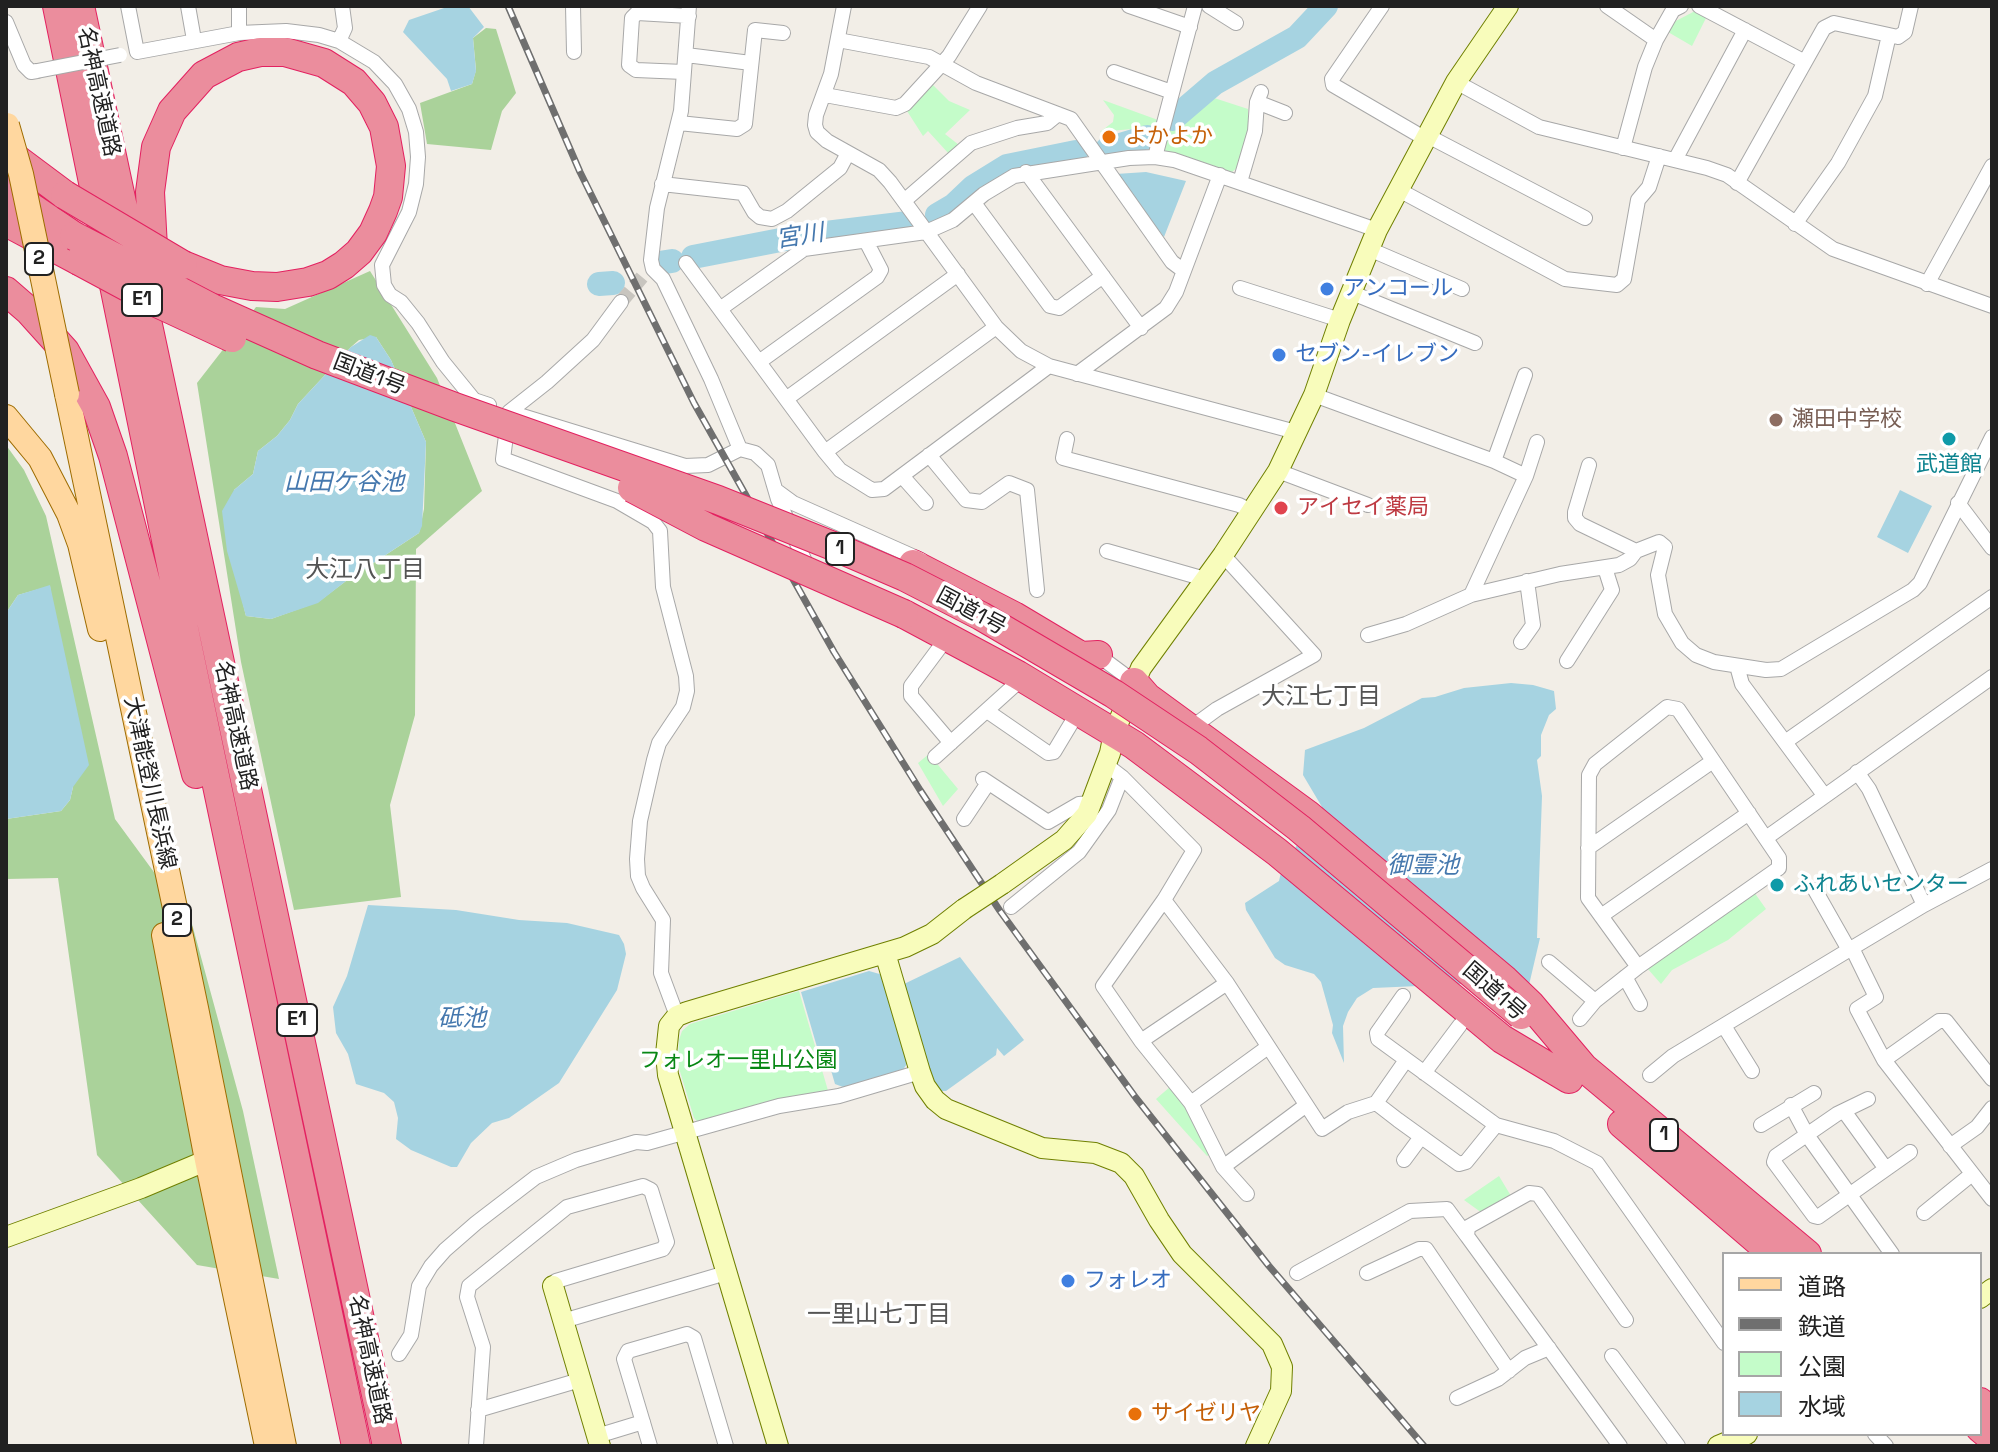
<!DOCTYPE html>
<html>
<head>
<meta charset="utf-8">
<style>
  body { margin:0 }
  #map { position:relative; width:1998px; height:1452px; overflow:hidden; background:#f2eee7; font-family:"Space Grotesk","Noto Sans JP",sans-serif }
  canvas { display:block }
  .frame { position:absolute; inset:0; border:8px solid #212121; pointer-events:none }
  .legend { position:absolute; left:1722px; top:1252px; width:260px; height:184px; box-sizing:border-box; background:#fff; border:2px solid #a6a6a6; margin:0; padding:10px 14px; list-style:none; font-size:24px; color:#212121 }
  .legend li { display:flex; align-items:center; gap:16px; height:40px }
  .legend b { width:40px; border:2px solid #a6a6a6 }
</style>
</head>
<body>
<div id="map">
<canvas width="1998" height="1452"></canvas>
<div class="frame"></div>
<ul class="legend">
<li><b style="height:10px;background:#ffd79f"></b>道路</li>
<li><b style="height:10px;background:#6f6f6f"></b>鉄道</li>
<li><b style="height:22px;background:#c4fcc9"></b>公園</li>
<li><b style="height:22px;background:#a6d3e1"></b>水域</li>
</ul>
</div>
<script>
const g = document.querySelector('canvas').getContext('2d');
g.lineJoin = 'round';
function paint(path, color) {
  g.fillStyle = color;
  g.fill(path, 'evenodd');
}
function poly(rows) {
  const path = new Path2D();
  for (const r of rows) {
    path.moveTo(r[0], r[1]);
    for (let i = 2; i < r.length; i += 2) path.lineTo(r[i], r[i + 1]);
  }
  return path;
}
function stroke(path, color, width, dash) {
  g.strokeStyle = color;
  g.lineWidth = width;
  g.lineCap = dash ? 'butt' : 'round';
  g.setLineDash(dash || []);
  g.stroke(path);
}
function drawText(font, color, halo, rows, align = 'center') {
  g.font = font + ' "Space Grotesk","Noto Sans JP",sans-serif';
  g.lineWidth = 7;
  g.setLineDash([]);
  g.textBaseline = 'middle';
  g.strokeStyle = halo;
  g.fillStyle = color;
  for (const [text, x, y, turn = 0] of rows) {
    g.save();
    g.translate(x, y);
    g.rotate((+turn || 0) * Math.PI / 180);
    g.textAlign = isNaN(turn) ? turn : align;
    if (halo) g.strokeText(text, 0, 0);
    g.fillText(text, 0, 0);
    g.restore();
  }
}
const forest = poly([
  [486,28,496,29,516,93,502,111,491,150,427,144,420,103,472,84,476,70,473,38],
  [370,271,437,378,482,491,416,549,415,715,390,805,401,897,294,910,241,662,197,383,256,307,285,309],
  [376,337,391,360,426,442,424,509,419,533,346,581,318,602,271,619,246,616,238,583,234,490,253,474,258,451,277,436,290,420,298,404,351,347,359,340],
  [6,445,24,470,46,516,115,819,192,924,243,1111,279,1279,197,1265,97,1155,58,878,6,879,6,819,61,811,70,800,73,787,50,586,18,595,6,613]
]);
const park = poly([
  [1695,11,1706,18,1692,46,1668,32,1672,23],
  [931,83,949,101,970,110,945,134,959,145,949,154,928,131,923,136,907,111],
  [1208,96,1248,109,1248,132,1238,167,1232,172,1176,153,1164,153,1169,126],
  [1103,100,1158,120,1155,129,1137,138,1132,129,1100,132,1113,122,1114,115],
  [929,754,958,789,943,806,918,763],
  [1754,892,1766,909,1728,940,1672,970,1661,984,1647,968],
  [799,991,829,1094,699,1123,694,1118,678,1065,679,1040,682,1031,690,1024],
  [1171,1086,1188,1106,1212,1153,1207,1156,1156,1099],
  [1499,1176,1511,1196,1482,1213,1464,1200]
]);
const water = poly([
  [450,6,468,6,484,27,473,38,476,71,472,84,451,91,447,79,403,32,409,20],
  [1146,172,1186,181,1164,237,1116,174],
  [370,335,376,337,391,360,426,442,422,526,419,533,346,581,318,603,271,619,246,616,227,551,222,511,234,490,253,474,258,451,277,436,290,420,298,404,351,347],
  [1900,490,1932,506,1908,553,1877,537],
  [50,585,89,765,73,787,70,800,61,811,6,819,6,613,18,595],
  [1511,683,1533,685,1554,691,1556,709,1549,715,1541,735,1541,756,1537,760,1542,796,1537,938,1540,938,1529,985,1521,987,1421,982,1418,986,1373,988,1357,998,1348,1012,1343,1026,1344,1063,1332,1033,1333,1025,1321,982,1314,974,1285,965,1275,958,1246,910,1245,903,1279,881,1282,868,1322,807,1303,775,1305,750,1364,728,1422,698,1435,697,1464,688],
  [368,905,456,910,519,920,567,923,619,935,624,944,626,954,617,990,559,1083,509,1118,492,1123,471,1143,457,1167,451,1167,411,1150,396,1139,398,1118,394,1102,384,1093,356,1084,348,1054,336,1033,333,1007,347,976],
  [960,957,1024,1040,1004,1056,997,1048,996,1055,946,1091,940,1091,933,1080,904,984],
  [869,971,883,975,908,1062,903,1070,843,1087,835,1084,824,1046,817,1047,801,992]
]);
const river = poly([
  [1173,119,1215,83,1297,37,1326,6],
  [1107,149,1147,137],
  [937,215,954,205,973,187,1007,166,1076,152],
  [693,257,801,236,908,223],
  [659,263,672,261],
  [599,284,613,283]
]);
const streetTunnel = poly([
  [621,302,642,277]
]);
const street = poly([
  [128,6,137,52,239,33,286,31,319,35,339,41,374,62,395,84,409,109,416,132,418,157,416,184,409,212,382,265,384,285,390,295,401,302,418,323,443,362,474,400,489,405],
  [188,6,194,40],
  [239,6,239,33],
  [573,6,574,52],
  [689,6,681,111,657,208,651,260,653,269,663,279,711,379,740,449],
  [844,6,831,74,816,115,815,125,817,132,827,141,879,170,890,182,996,327,1021,351,1049,366,1296,432],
  [1129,6,1190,27],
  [1209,6,1236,23],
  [1382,6,1332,79,1333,85,1424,138],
  [1607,6,1656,40],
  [1699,6,1805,62],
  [6,22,24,65,31,72,37,71],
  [838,40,929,57,976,83,1071,119,1172,262,1184,271],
  [339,41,345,28,342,6],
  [686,55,751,63],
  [684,72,636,70,629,65,632,18,637,13,689,16],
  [1114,72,1172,92],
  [1456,82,1539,127,1707,168,1727,175,1833,249,1992,306],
  [825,95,896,108,905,104,949,56,980,6],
  [1257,102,1285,113],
  [679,123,737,129,745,124,755,30,783,33],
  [1426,135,1585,218],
  [1623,148,1645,67,1656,40,1673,10,1681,6],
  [1155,157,1195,6],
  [1675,160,1745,30],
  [1026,172,1141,328],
  [1240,182,1255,131,1257,102,1261,92],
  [1737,183,1824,28,1834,23,1898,37,1905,32,1911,6],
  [662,184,743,193,754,212,760,217,772,219,787,211,840,168,848,153],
  [1397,189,1565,279,1617,285,1624,279,1638,200,1649,187,1659,156],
  [904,201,971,143,1017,128,1047,123,1058,114],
  [974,203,1050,306,1059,308,1103,276],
  [1795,224,1838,163,1875,96,1889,35],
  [1369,249,1462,289],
  [686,263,825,452,840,470,872,490,884,489,1049,366],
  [1927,284,1992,166],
  [1240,288,1340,320],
  [1350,292,1475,343],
  [621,302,593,340,547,382,509,412,503,459,617,501,653,522,660,531,663,587,686,676,687,691,683,707,659,743,654,760,640,821,637,859,638,876,643,888,663,920,661,973,677,1016],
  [720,309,804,249,926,232,953,220,984,194,1014,176,1129,158,1155,157,1174,160,1377,230],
  [759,362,877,277,881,270,866,241],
  [1077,374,1166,308,1176,292,1220,175],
  [1314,395,1494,461,1526,476,1471,595],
  [786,399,958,274],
  [509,412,685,466,708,465,740,449,755,453,768,465,778,499,809,571],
  [1067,439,1063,458,1239,505,1253,512],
  [825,452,996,327],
  [929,455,966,500,982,502,1009,483,1027,490,1037,590],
  [1494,461,1525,375],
  [1589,465,1575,512,1575,518,1580,524,1636,551],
  [1278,471,1368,505],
  [902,476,926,503],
  [1526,476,1537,442],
  [778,492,793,503,921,560],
  [1958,503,1992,548],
  [1107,551,1205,579],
  [1368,635,1406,624,1471,595,1560,574,1619,565,1630,559,1636,551,1659,542,1665,547,1658,575,1665,614,1682,643,1696,655,1714,662,1766,670,1781,669,1913,590,1920,583,1992,437],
  [1521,642,1533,625,1527,581],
  [943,643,911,686,911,696,951,743],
  [1095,653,1134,682],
  [1567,661,1612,590,1605,568],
  [1737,666,1742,684,1824,795],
  [987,711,1048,753,1054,752,1075,717],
  [1191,728,1217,709,1314,655,1223,555],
  [1785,742,1992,597],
  [935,757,1017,683],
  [1105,764,1122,777,1194,850,1164,900,1103,986,1141,1041,1191,1103,1223,1167,1247,1194],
  [1857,772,1869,789,1924,905],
  [983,779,1048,822,1079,804,1091,803],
  [964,819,988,783],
  [1766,838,1992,677],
  [1588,848,1713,761],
  [1815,890,1849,950],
  [1164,900,1227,983,1322,1129,1348,1112,1376,1103],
  [1011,907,1079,852,1109,810,1122,777],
  [1601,916,1749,813],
  [1852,948,1876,997,1857,1009,1884,1060,1992,1199],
  [1549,962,1595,1001],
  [1625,977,1640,1004],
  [1403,996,1377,1033,1378,1039,1496,1125,1554,1141,1597,1163,1724,1343],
  [1580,1019,1595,1001,1638,967,1779,868,1779,858,1678,709,1667,707,1595,764,1589,775,1588,898,1638,967],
  [1724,1026,1752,1071],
  [1141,1041,1227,983],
  [1406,1060,1376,1103,1398,1120,1459,1164,1466,1162,1496,1125],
  [1884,1060,1939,1021,1946,1021,1992,1079],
  [1424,1073,1460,1025],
  [1650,1075,1673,1056,1852,948,1924,905,1992,869],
  [1868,1099,1837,1114,1776,1156,1774,1162,1814,1216,1818,1217,1910,1152],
  [1191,1103,1268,1047],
  [1791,1105,1807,1135,1892,1254],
  [1844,1111,1886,1169],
  [1761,1125,1814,1093],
  [1950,1146,1977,1127,1992,1108],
  [1404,1160,1421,1137],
  [1223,1167,1305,1106],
  [1924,1213,1972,1174],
  [1297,1273,1410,1211,1447,1209,1467,1236],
  [1367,1273,1419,1249,1426,1249,1509,1371],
  [563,1321,726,1273],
  [399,1354,411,1335,419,1286,431,1266,445,1250,476,1223,536,1177,576,1160,636,1142,647,1143,779,1106,839,1096,920,1072],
  [1612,1356,1678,1446],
  [1457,1398,1498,1379,1525,1358,1549,1348],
  [478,1410,580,1380],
  [1875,1434,1886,1446],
  [597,1436,643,1422],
  [476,1446,483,1347,467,1297,469,1286,567,1207,643,1186,651,1190,667,1242,663,1249,556,1281,553,1286],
  [650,1446,624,1359,628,1351,687,1334,694,1338,726,1446],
  [1620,1446,1467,1236,1468,1227,1529,1193,1538,1194,1626,1320]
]);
const secondary = poly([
  [1002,884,1064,840,1087,814,1110,753,1114,733,1141,668,1223,555,1278,471,1314,395,1340,320,1377,230,1456,82,1508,6],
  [885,953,920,1072,925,1086,935,1100,946,1109,1042,1148,1095,1153,1121,1163,1134,1176,1159,1220,1182,1254,1272,1344,1282,1367,1281,1391,1256,1446],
  [6,1237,141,1188,222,1154],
  [553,1286,600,1446],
  [1980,1298,1992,1289],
  [778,1446,668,1075,666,1054,669,1026,677,1016,687,1012,905,947,932,934,964,909],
  [1718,1446,1747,1434]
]);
const primary = poly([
  [67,394,196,1008,284,1446],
  [6,417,40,458,69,514,80,544,100,629],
  [164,935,207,1160,267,1446]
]);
const highway = poly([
  [57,6,187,643,356,1446],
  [80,6,387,1446],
  [6,151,65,195],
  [6,190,74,236],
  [6,222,79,261],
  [154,266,150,192,156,147,172,111,204,75,238,57,260,52,285,52,324,63,354,82,372,103,384,127,391,166,388,197,383,211,373,233,359,252,344,265,328,275,308,282,277,287,252,286,220,280,183,265],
  [6,291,29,311,65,351,96,407,113,456,196,774],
  [913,564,1014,616,1081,656,1098,655],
  [904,614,1018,675,1134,745,1277,852,1502,1039,1569,1079],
  [1134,682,1147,697,1307,814,1505,980,1530,1004,1584,1068],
  [1571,1057,1807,1254],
  [1622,1124,1773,1254],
  [1980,1402,1992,1412],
  [1980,1428,1992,1438]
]);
const rail = poly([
  [508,6,580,172,694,403,834,652,920,790,1000,911,1136,1098,1269,1266,1424,1446]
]);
const streetBridge = poly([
  [37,71,120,55]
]);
const secondaryBridge = poly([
  [964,909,1002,884]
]);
const primaryBridge = poly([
  [7,125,21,174,67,394]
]);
const highwayBridge = poly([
  [65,195,183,265],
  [74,236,212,308,317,355,455,407,718,500,833,546,905,577,981,616,1114,694,1198,750,1299,828,1521,1015],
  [79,261,159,304,232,338],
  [632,488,706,527,904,614]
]);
const markers = [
  [1109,137,8,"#e8710a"],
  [1327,289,8,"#3f7fe0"],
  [1279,355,8,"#3f7fe0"],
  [1776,420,8,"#8d6e63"],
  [1949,439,8,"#0f9aa8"],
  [1281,508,8,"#e0444e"],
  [1777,885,8,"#0f9aa8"],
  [1068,1281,8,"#3f7fe0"],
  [1135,1414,8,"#e8710a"]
];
const shields = [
  [39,259,28],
  [142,300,40],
  [840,549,28],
  [177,920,28],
  [297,1020,40],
  [1664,1135,28]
];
const shieldNames = [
  ["2",39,259],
  ["E1",142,300],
  ["1",840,549],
  ["2",177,920],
  ["E1",297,1020],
  ["1",1664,1135]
];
const streetNames = [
  ["名神高速道路",98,92,78],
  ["国道1号",369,375,21],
  ["国道1号",971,612,28],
  ["名神高速道路",235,726,78],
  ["大津能登川長浜線",149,783,78],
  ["国道1号",1494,992,41],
  ["名神高速道路",369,1360,78]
];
const foodNames = [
  ["よかよか",1125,137],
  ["サイゼリヤ",1151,1414]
];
const shopNames = [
  ["アンコール",1343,289],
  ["セブン-イレブン",1295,355],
  ["フォレオ",1084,1281]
];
const educationNames = [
  ["瀬田中学校",1792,420]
];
const cultureNames = [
  ["武道館",1949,465],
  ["ふれあいセンター",1793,885,"left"]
];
const healthNames = [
  ["アイセイ薬局",1297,508]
];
const parkNames = [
  ["フォレオ一里山公園",738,1061]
];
const waterNames = [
  ["宮川",800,237,-9],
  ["山田ケ谷池",344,483],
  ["御霊池",1423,866],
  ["砥池",462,1019]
];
const neighbourhoodNames = [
  ["大江八丁目",365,570],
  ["大江七丁目",1321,697],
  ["一里山七丁目",879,1315]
];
paint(forest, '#aad29a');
paint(park, '#c4fcc9');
paint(water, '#a6d3e1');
stroke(river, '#a6d3e1', 24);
stroke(streetTunnel, '#c8c5bf', 14, [14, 7]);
stroke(street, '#a8a8a8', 16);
stroke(secondary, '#708000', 22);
stroke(primary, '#9e6c00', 26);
stroke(highway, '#e32160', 30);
stroke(street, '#fff', 14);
stroke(secondary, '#f8fcbb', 20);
stroke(primary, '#ffd79f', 24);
stroke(highway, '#eb8d9d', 28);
stroke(rail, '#6f6f6f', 7);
stroke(rail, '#fff', 4, [12]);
stroke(streetBridge, '#a8a8a8', 16, []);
stroke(secondaryBridge, '#708000', 22, []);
stroke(primaryBridge, '#9e6c00', 26, []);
stroke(highwayBridge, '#e32160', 30, []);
stroke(streetBridge, '#fff', 14);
stroke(secondaryBridge, '#f8fcbb', 20);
stroke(primaryBridge, '#ffd79f', 24);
stroke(highwayBridge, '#eb8d9d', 28);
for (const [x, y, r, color] of markers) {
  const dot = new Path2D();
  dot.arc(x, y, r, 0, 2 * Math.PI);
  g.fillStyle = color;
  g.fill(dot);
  stroke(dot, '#fff', 3);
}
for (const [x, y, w] of shields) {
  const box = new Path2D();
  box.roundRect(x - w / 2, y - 16, w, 32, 6);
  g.fillStyle = '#fff';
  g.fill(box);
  stroke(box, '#212121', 2);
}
drawText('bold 20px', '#212121', null, shieldNames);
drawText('22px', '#212121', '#fff', streetNames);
drawText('22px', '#c56008', '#fff', foodNames, 'left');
drawText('22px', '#366cbe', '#fff', shopNames, 'left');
drawText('22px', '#785e54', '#fff', educationNames, 'left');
drawText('22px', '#0d838f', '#fff', cultureNames);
drawText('22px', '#be3a42', '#fff', healthNames, 'left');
drawText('22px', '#078714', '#fff', parkNames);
drawText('italic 24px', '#4578ae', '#fff', waterNames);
drawText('24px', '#545454', '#fff', neighbourhoodNames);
</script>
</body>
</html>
